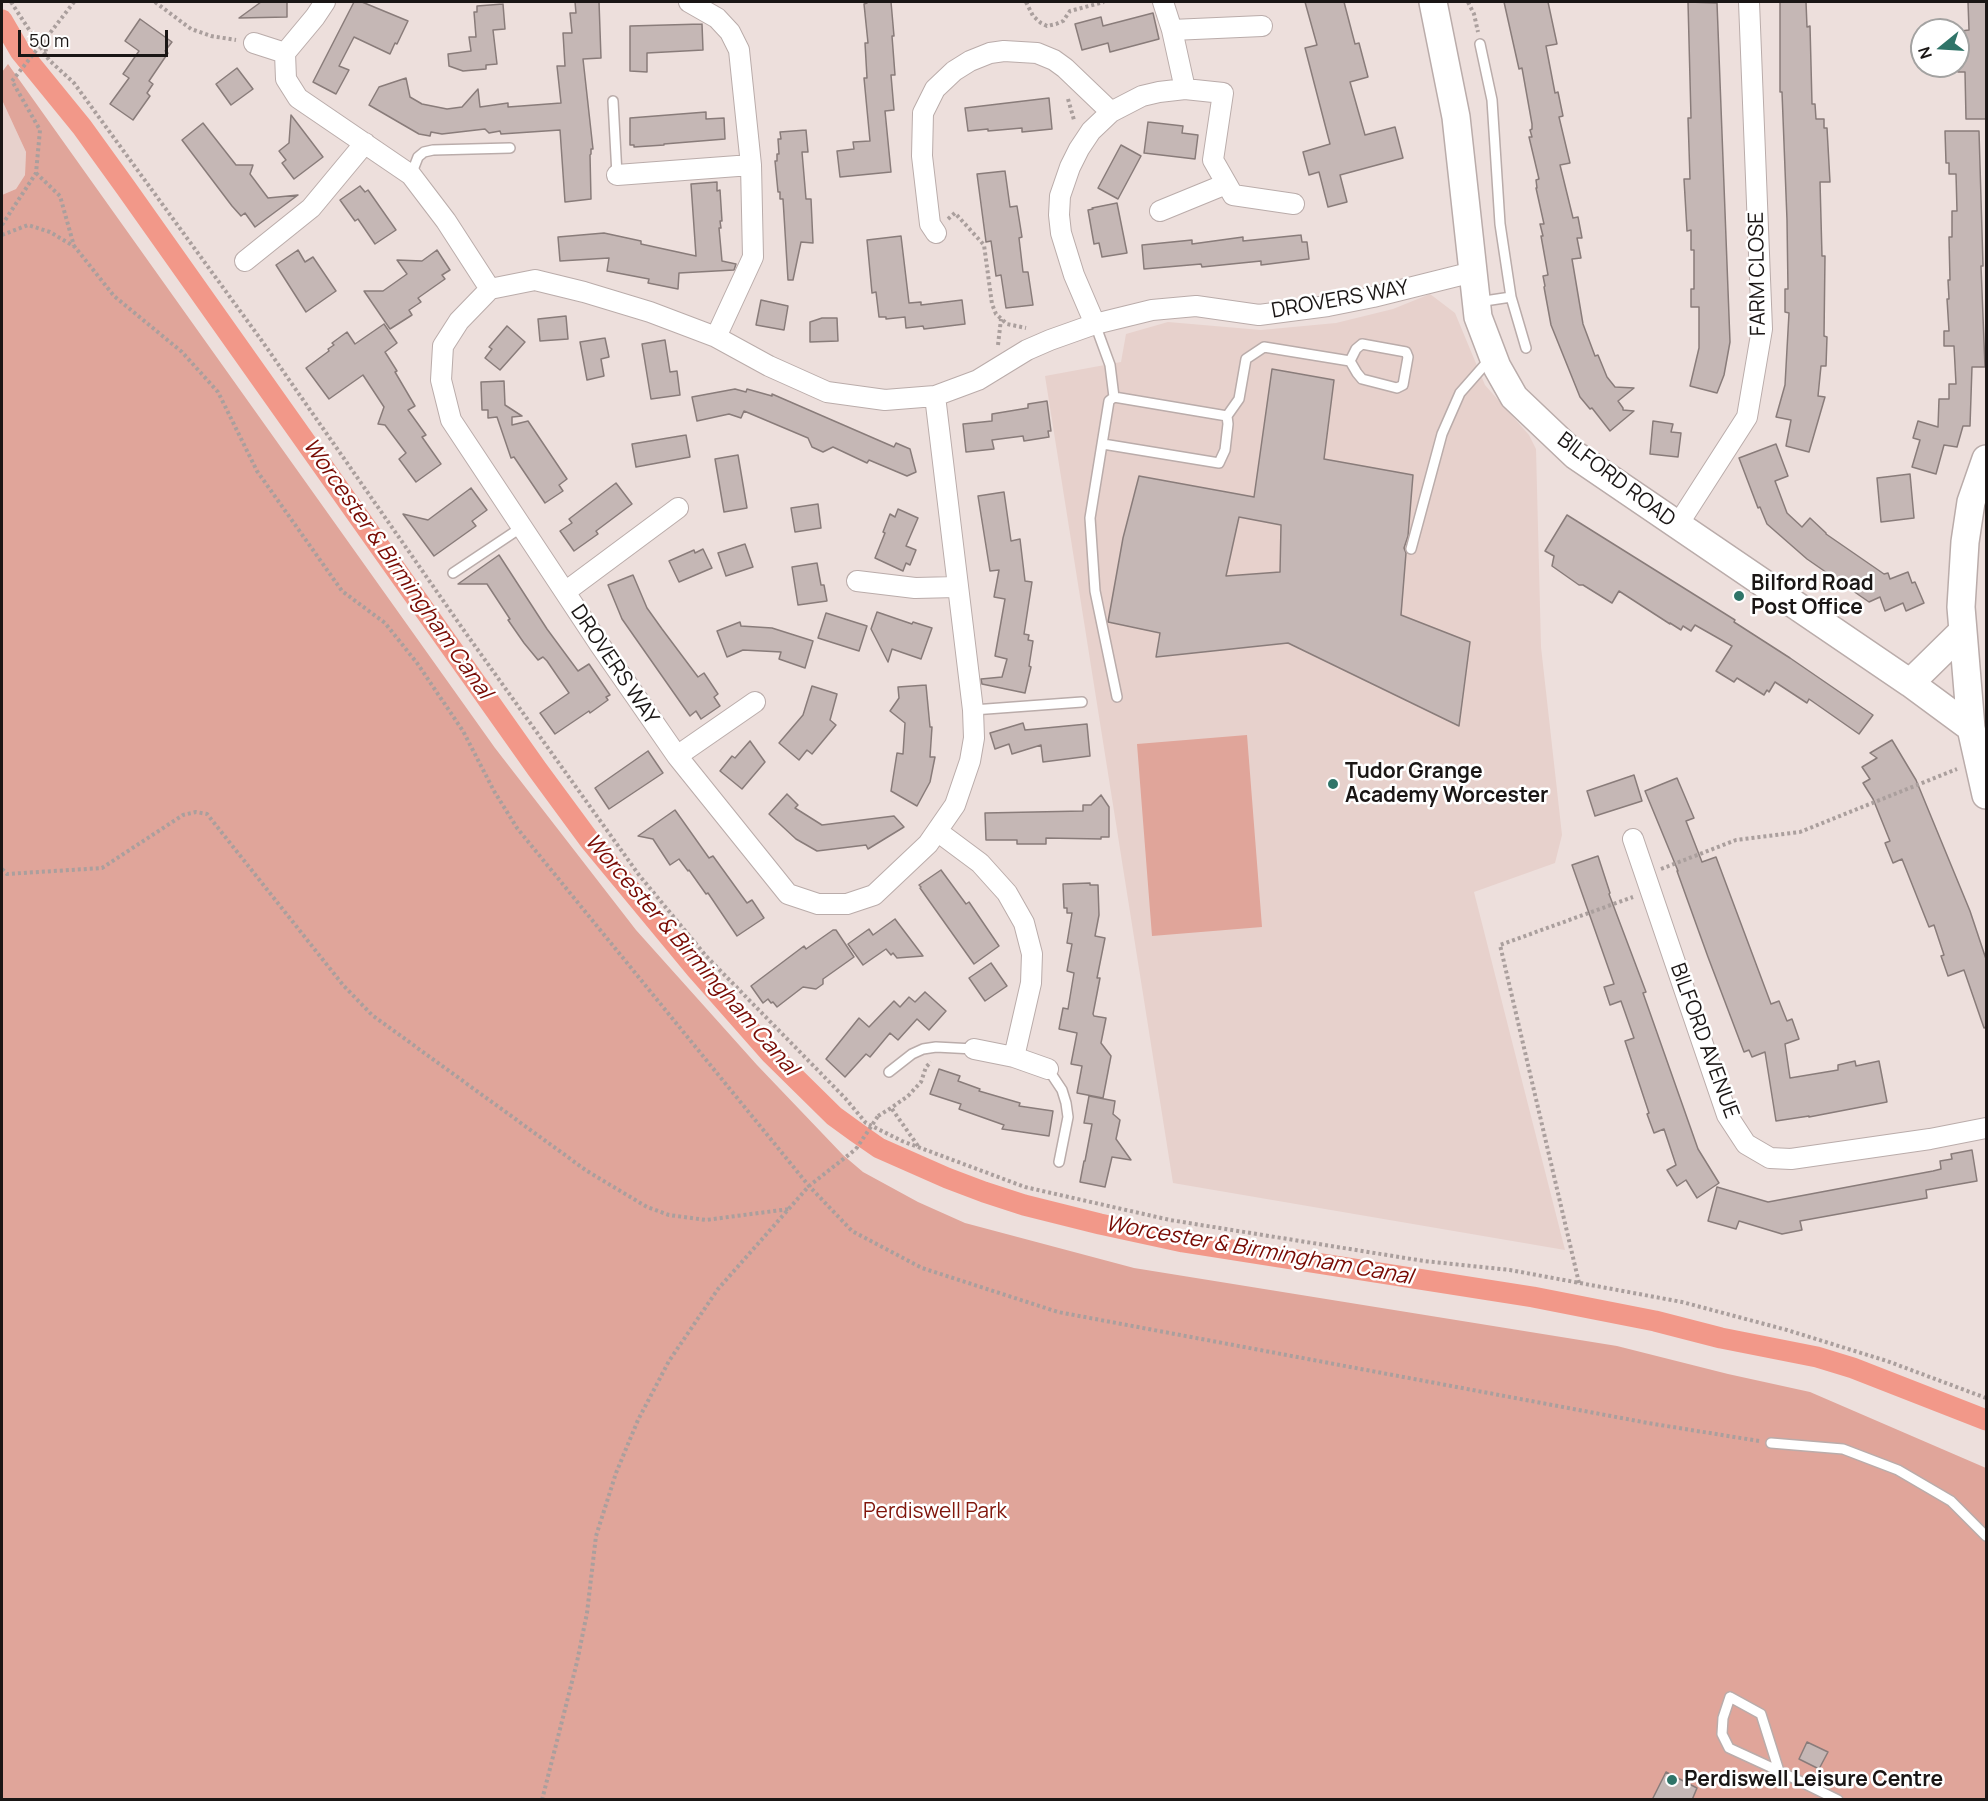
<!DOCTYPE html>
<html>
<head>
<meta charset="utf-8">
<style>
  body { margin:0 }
  #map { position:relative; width:1988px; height:1801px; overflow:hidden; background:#eddfdc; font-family:Manrope,sans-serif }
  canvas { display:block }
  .frame { position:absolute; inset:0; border:3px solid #1a1615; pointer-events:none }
  .north { position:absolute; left:1910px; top:18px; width:60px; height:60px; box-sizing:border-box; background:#fff; border:2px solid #a3a2a1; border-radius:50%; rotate:252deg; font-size:16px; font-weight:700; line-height:24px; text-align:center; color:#1a1615 }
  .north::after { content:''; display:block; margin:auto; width:21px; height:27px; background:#2f7468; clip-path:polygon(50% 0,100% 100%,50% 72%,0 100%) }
  .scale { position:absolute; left:18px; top:30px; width:150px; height:27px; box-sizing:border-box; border:3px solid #1a1615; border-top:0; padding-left:8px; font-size:18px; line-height:21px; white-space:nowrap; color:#1a1615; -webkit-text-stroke:4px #fff; paint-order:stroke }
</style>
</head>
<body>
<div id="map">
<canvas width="1988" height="1801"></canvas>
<div class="frame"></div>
<div class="north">N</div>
<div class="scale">50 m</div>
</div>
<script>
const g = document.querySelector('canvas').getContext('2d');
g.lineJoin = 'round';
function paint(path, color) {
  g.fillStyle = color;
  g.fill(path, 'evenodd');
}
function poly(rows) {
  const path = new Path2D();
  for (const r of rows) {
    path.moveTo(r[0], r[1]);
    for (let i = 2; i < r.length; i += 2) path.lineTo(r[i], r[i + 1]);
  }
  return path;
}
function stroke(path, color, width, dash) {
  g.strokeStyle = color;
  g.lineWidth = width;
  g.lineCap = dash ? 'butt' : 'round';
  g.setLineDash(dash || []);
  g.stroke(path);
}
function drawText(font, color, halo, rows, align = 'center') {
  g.font = font + ' Manrope,sans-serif';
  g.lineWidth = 5;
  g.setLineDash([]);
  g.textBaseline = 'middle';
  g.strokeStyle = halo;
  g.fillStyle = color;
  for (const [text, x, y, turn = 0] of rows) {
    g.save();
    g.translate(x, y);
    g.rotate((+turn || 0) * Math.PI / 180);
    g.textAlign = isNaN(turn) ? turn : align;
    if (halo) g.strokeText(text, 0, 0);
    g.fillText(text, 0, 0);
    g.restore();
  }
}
const built = poly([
  [2,100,26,152,25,175,16,189,2,195],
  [1430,294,1455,313,1485,385,1529,435,1536,449,1541,647,1562,835,1555,863,1474,892,1565,1250,1173,1183,1045,376,1121,362,1126,334,1168,322,1261,330,1336,323,1393,309]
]);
const green = poly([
  [8,64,495,748,636,930,757,1065,843,1155,863,1172,918,1202,965,1223,1134,1268,1617,1346,1728,1374,1810,1392,1986,1468,1986,1799,2,1799,2,195,16,189,25,175,26,152,2,100,2,72],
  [1247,735,1262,927,1152,936,1137,744]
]);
const canal = poly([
  [2,20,20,51,82,127,126,188,537,769,590,841,696,969,771,1054,834,1116,856,1132,879,1148,947,1178,984,1192,1024,1205,1100,1224,1183,1242,1533,1297,1655,1321,1721,1338,1817,1357,1853,1368,1986,1420]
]);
const building = poly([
  [261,2,287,2,287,17,239,18,261,2],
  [354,2,362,2,408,21,397,44,395,43,390,54,354,37,339,66,349,70,336,94,313,82,354,2],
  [575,2,599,2,601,58,583,59,593,149,591,149,591,154,590,155,591,199,565,202,560,130,501,134,500,131,489,133,485,129,442,134,431,132,430,136,419,134,369,105,379,87,406,78,410,97,422,104,447,109,462,107,478,89,480,107,508,103,508,107,561,103,557,66,565,66,563,33,572,33,570,13,576,13,575,2],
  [867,2,891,2,894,36,892,36,895,75,891,75,894,110,885,111,891,172,840,177,837,151,854,149,853,142,870,141,864,78,867,78,865,43,868,43,864,4,867,3,867,2],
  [1305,2,1344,2,1355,44,1359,43,1368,77,1350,82,1365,135,1395,127,1403,158,1340,175,1347,202,1328,207,1319,172,1309,175,1303,152,1330,144,1305,48,1317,45,1305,2],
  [1504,2,1548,2,1557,44,1546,46,1555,93,1558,92,1563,116,1559,117,1570,163,1560,165,1573,218,1578,217,1582,238,1577,238,1581,258,1572,259,1583,324,1595,356,1598,355,1607,377,1615,387,1634,388,1618,401,1623,408,1623,410,1634,411,1610,431,1592,408,1590,409,1580,397,1551,325,1544,287,1545,286,1543,276,1548,275,1541,236,1543,236,1540,224,1544,224,1536,188,1537,188,1536,180,1539,179,1529,137,1532,137,1530,130,1532,129,1532,124,1522,68,1519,69,1504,2],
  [1688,2,1717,3,1730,342,1724,375,1717,393,1690,386,1699,348,1699,307,1691,307,1691,289,1694,289,1694,250,1691,250,1691,230,1687,231,1684,179,1690,179,1688,118,1691,118,1688,2],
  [1780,2,1806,2,1807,27,1810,26,1812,104,1815,104,1816,119,1824,119,1824,128,1827,128,1830,182,1820,182,1822,256,1825,256,1824,336,1827,337,1826,366,1821,366,1818,396,1825,397,1809,452,1786,446,1791,420,1776,417,1785,385,1789,313,1785,312,1785,289,1788,289,1787,220,1782,92,1780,92,1780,2],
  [1968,2,1986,2,1986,119,1966,119,1965,72,1958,72,1958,48,1961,48,1961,31,1969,30,1968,2],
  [503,4,505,29,493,30,497,64,486,65,486,69,463,71,449,66,448,54,471,51,469,37,476,37,474,12,477,12,477,6,503,4],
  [1153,13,1159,39,1110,52,1108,43,1082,50,1075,24,1101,17,1103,26,1153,13],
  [140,19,172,42,165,51,168,53,149,81,153,84,147,93,150,96,133,120,110,104,129,78,123,74,139,51,125,41,140,19],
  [702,24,703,50,647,53,647,72,630,71,630,26,702,24],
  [237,68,253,89,231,105,216,84,237,68],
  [1049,98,1052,129,1022,132,1022,128,988,131,988,129,968,131,965,108,1049,98],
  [706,112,706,119,724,118,725,139,664,144,664,145,634,147,634,145,630,145,630,118,706,112],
  [291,115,323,157,294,179,282,163,286,160,279,151,289,143,291,115],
  [1148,122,1183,126,1182,133,1198,135,1195,159,1144,153,1148,122],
  [203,123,236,165,253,165,250,174,268,198,298,195,255,227,245,213,241,216,232,206,182,140,203,123],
  [806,130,808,152,802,152,806,199,811,199,813,243,801,242,793,280,788,280,783,199,780,199,780,192,778,192,775,161,777,161,777,154,779,154,778,139,781,139,780,132,806,130],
  [1945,131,1979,131,1983,266,1981,266,1985,367,1972,367,1970,426,1963,426,1957,447,1944,445,1936,474,1912,467,1920,440,1913,438,1918,421,1938,427,1939,399,1949,399,1949,384,1956,384,1954,346,1944,346,1944,331,1949,331,1947,299,1949,299,1948,280,1950,280,1949,237,1952,237,1952,211,1957,211,1956,174,1949,174,1949,163,1946,163,1945,131],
  [1121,145,1141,156,1118,199,1098,188,1121,145],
  [1005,171,1010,207,1017,206,1022,237,1019,238,1023,272,1028,272,1033,305,1006,308,1001,275,996,276,991,241,986,242,977,174,1005,171],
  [717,182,717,191,720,190,722,221,720,221,721,228,719,228,722,261,736,264,734,270,679,273,678,289,648,283,649,279,607,271,609,258,560,261,558,237,604,233,641,241,641,244,696,256,691,184,717,182],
  [360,186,365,192,368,190,396,230,375,244,358,219,355,221,340,200,360,186],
  [1117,203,1127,253,1102,257,1099,243,1094,244,1088,210,1093,209,1092,208,1117,203],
  [1301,235,1302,242,1307,242,1309,259,1261,265,1261,261,1202,267,1201,264,1144,269,1142,245,1192,240,1192,244,1243,237,1243,241,1301,235],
  [901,236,909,303,921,302,921,305,962,300,965,324,924,329,923,326,906,328,905,317,886,319,886,317,879,317,876,292,872,293,867,240,901,236],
  [298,250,305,262,313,257,336,291,306,312,276,265,298,250],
  [437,250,450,270,442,275,445,279,418,298,421,302,409,310,412,315,390,329,364,291,383,291,407,274,397,260,422,261,437,250],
  [761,300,788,306,784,330,756,325,761,300],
  [566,316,568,339,540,341,538,319,566,316],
  [822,318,837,318,838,341,810,342,810,322,822,318],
  [384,324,397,343,385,352,397,371,395,372,415,406,408,410,426,435,422,437,441,464,416,482,399,459,406,453,385,425,378,424,384,407,363,375,329,399,306,368,329,351,328,349,334,345,332,343,347,332,355,344,384,324],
  [507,326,525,342,500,370,485,358,492,349,489,347,507,326],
  [605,338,609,357,601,359,604,376,587,380,580,342,605,338],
  [665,340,670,372,677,371,680,395,651,399,642,344,665,340],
  [1272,369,1334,380,1324,459,1413,475,1408,536,1404,548,1406,553,1401,615,1470,642,1459,726,1288,643,1156,657,1160,633,1108,622,1123,538,1139,476,1254,497,1272,369],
  [1239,517,1281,525,1280,572,1226,576,1239,517],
  [504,381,505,405,522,416,512,417,512,425,528,421,567,479,559,485,563,491,545,503,514,457,511,458,497,417,488,418,488,410,482,410,481,382,504,381],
  [735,389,746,392,747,389,772,396,772,394,894,447,896,443,910,449,916,472,907,476,869,460,867,463,833,447,823,452,812,447,808,438,744,411,741,418,729,414,697,421,692,397,735,389],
  [1047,401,1051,431,1048,431,1049,437,1024,441,1023,436,992,440,994,449,966,452,963,424,992,421,992,414,1028,408,1028,404,1047,401],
  [1653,421,1673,424,1671,432,1681,433,1678,457,1650,454,1653,421],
  [686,435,690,457,636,467,632,444,686,435],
  [1776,444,1788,476,1775,481,1787,513,1802,527,1810,518,1826,533,1826,534,1884,574,1888,573,1890,579,1908,572,1912,583,1915,582,1924,603,1906,611,1903,603,1885,611,1880,597,1869,602,1807,559,1767,524,1760,507,1758,508,1739,458,1776,444],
  [738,455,747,508,724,512,715,459,738,455],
  [1910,474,1914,518,1881,522,1877,478,1910,474],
  [616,483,632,504,596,531,598,534,574,551,560,531,572,523,569,519,616,483],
  [471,488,487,510,472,521,476,526,434,556,403,514,428,520,471,488],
  [1004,492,1011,541,1020,539,1025,581,1032,582,1024,634,1029,635,1028,640,1033,641,1029,666,1031,667,1025,693,982,684,981,679,1002,677,1007,659,995,656,1005,599,994,597,999,570,990,571,978,496,1004,492],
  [818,504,821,528,795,532,791,508,818,504],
  [898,509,918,518,906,546,916,550,910,565,906,563,903,571,875,558,885,533,883,532,890,514,895,517,898,509],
  [1567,515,1735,620,1734,622,1790,658,1873,715,1859,734,1809,699,1807,703,1775,682,1769,692,1767,690,1764,695,1737,678,1734,682,1716,671,1732,646,1695,625,1691,631,1683,626,1681,630,1670,623,1670,624,1619,591,1612,603,1583,585,1579,585,1552,566,1554,556,1545,551,1567,515],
  [745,544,753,567,726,576,718,553,745,544],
  [703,549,712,568,679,582,669,561,694,550,695,553,703,549],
  [499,555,547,629,578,671,589,664,610,695,606,697,608,700,590,713,589,711,555,734,540,713,569,693,547,661,543,657,538,660,524,643,508,620,510,619,487,584,458,584,499,555],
  [817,563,821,585,824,585,827,601,798,605,792,567,817,563],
  [633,575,647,608,662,629,698,677,704,673,718,694,714,697,720,706,701,719,696,711,690,716,622,619,608,585,633,575],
  [877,612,912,624,913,622,932,628,921,659,892,649,888,662,871,629,877,612],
  [826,613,867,626,859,651,818,638,826,613],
  [740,622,741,626,772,628,813,641,805,668,779,659,781,652,743,650,727,657,717,631,740,622],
  [926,685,930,727,932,727,930,757,935,757,930,782,917,806,891,791,897,753,903,754,905,723,890,711,899,698,898,687,926,685],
  [812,686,837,694,830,720,836,725,812,754,807,750,799,760,779,743,803,715,812,686],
  [1023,723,1025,730,1087,724,1090,756,1043,762,1041,745,1012,754,1009,744,995,749,990,733,1023,723],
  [1892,740,1916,780,1970,911,1986,959,1986,1027,1984,1028,1964,970,1948,976,1941,956,1944,955,1934,925,1929,927,1902,859,1893,863,1885,843,1890,841,1873,799,1863,783,1870,779,1862,767,1877,758,1870,753,1892,740],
  [750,741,765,762,742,789,720,771,732,756,735,758,750,741],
  [648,751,663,773,609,809,595,788,648,751],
  [1634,775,1642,801,1595,816,1587,791,1634,775],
  [1677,778,1694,818,1686,821,1702,862,1716,857,1771,1004,1779,1001,1787,1021,1792,1019,1799,1039,1785,1044,1790,1078,1838,1070,1838,1065,1855,1061,1856,1066,1879,1061,1887,1102,1809,1117,1809,1116,1776,1121,1765,1052,1752,1057,1749,1050,1744,1052,1708,957,1677,871,1678,871,1645,791,1677,778],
  [787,794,798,805,795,808,822,825,894,816,904,827,868,849,866,845,817,851,796,839,769,814,787,794],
  [1101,795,1109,807,1109,837,1101,837,1101,839,1046,838,1046,844,1017,844,1017,840,986,840,985,813,1083,811,1083,805,1091,805,1101,795],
  [675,810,709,858,713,856,747,903,752,900,764,918,737,936,708,893,706,894,689,870,688,871,679,859,670,865,653,839,638,836,675,810],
  [1598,856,1610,893,1609,894,1646,992,1643,993,1698,1149,1719,1183,1697,1198,1686,1180,1677,1186,1667,1170,1676,1165,1664,1129,1654,1133,1647,1114,1649,1113,1625,1041,1634,1038,1621,1001,1610,1005,1604,987,1614,984,1572,865,1598,856],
  [941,870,966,904,969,902,999,946,974,964,920,888,921,887,919,885,941,870],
  [1090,883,1090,885,1098,885,1099,915,1095,936,1105,938,1097,978,1100,978,1093,1014,1094,1016,1106,1018,1101,1043,1111,1056,1103,1098,1077,1093,1082,1066,1071,1064,1077,1033,1059,1029,1063,1008,1068,1009,1074,973,1067,971,1072,944,1067,943,1072,913,1067,913,1067,908,1064,908,1063,884,1090,883],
  [895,919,923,956,897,958,893,953,891,955,886,949,863,965,848,944,869,929,873,935,895,919],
  [833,930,836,930,854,957,823,979,823,984,816,989,803,987,777,1007,773,1002,771,1003,768,999,763,1003,751,986,804,946,806,949,833,930],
  [991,963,1007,986,985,1001,969,978,991,963],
  [925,992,946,1011,929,1030,917,1019,898,1040,890,1033,870,1057,866,1054,845,1077,826,1059,859,1018,869,1027,894,1001,900,1007,909,997,915,1002,925,992],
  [939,1069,960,1076,958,1081,980,1089,979,1091,1020,1103,1019,1106,1053,1111,1049,1136,1002,1129,1004,1125,959,1109,961,1104,930,1094,939,1069],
  [1089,1096,1115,1101,1113,1114,1120,1120,1116,1139,1131,1160,1112,1157,1105,1187,1080,1182,1084,1161,1085,1161,1092,1124,1084,1123,1089,1096],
  [1972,1150,1977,1181,1926,1190,1927,1198,1800,1221,1802,1230,1782,1234,1739,1221,1736,1229,1708,1221,1717,1187,1768,1202,1933,1171,1941,1169,1940,1161,1952,1159,1951,1154,1972,1150],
  [1807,1742,1828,1752,1819,1769,1799,1759,1807,1742],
  [1666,1772,1697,1788,1692,1800,1652,1800,1666,1772]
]);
const path = poly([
  [11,2,49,60,74,83,262,341,465,632,639,875,706,956,845,1098,866,1123,902,1141,1025,1187,1170,1220,1424,1261,1510,1270,1682,1302,1787,1330,1887,1361,1986,1398],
  [155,2,191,29,211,36,236,40],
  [1026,2,1033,16,1041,23,1047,26,1056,24,1063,21,1070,11,1104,2],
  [1468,2,1474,14,1478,32],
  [34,36,43,42,47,54],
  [43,42,74,2],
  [1068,99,1074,120],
  [36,173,60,196,74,246],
  [948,219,955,213,984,245,992,304,996,314,1007,324,1026,328],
  [2,225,36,173,40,130,12,81],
  [2,235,28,225,50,232,75,247,114,296,182,352,218,392,257,471,342,591,385,623,417,663,463,731,494,791,517,828,809,1186,852,1231,922,1268,1058,1312,1648,1423,1759,1441],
  [998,345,1001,319],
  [2,869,7,874,102,868,183,815,196,812,207,814,343,985,372,1015,587,1171,647,1207,669,1215,706,1220,789,1209],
  [1661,869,1736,840,1800,832,1957,769],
  [892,1109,918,1146],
  [878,1116,891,1108,908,1096,921,1082,926,1067,931,1062],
  [1579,1283,1500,945,1633,897],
  [542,1800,577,1662,587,1613,596,1536,616,1473,638,1420,669,1361,718,1289,809,1186,856,1149]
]);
const lane = poly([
  [1480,44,1492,100,1500,224,1511,297,1526,348],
  [613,101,617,175],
  [411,175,418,157,424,152,433,150,510,148],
  [1478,302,1511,297],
  [1095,324,1110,365,1114,397,1109,401,1090,518,1095,591,1117,697],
  [1362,344,1406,352,1408,357,1403,385,1397,388,1362,379,1357,373,1350,361,1356,349,1362,344],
  [1114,397,1227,416],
  [1103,444,1219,463,1225,450,1228,424,1227,416,1239,399,1246,359,1264,347,1350,361],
  [1411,549,1442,434,1460,393,1489,360],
  [453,573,522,527],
  [973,710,1082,702],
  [1048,1069,1062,1090,1066,1103,1068,1117,1059,1162],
  [889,1072,912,1054,923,1049,936,1047,974,1049],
  [1771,1443,1843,1449,1898,1470,1951,1501,1986,1536],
  [1730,1697,1761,1714,1779,1771,1729,1748,1722,1734,1723,1718,1730,1697],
  [1779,1771,1838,1800]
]);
const street = poly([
  [325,2,315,17,285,53,286,79,298,98,411,175,446,221,490,289],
  [689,2,717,18,730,32,739,50,751,165,753,257,716,337],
  [1163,2,1172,30,1185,89],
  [1172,30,1262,26],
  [254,43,285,53],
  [617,175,751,165],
  [1160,211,1226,184],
  [936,233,930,224,922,156,923,113,935,89,954,71,970,61,990,53,1004,51,1037,53,1054,60,1065,68,1111,112],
  [245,261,311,208,365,143],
  [1095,324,1074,275,1061,233,1059,215,1060,196,1070,167,1079,149,1091,131,1111,112,1142,96,1159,92,1185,89,1223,93,1213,160,1233,195,1294,204],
  [935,396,973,710,974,738,970,761,955,805,928,844,874,895,847,904,818,904,788,894,677,756,600,645,451,420,441,380,443,346,459,321,490,289,535,280,584,292,650,312,716,337,769,366,827,392,885,400,935,396,978,380,1027,350,1050,340,1095,324,1152,310,1196,306,1259,315,1328,306,1373,297,1473,272],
  [1677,526,1747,417,1762,329,1749,2],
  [857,581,915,588,957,587],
  [565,592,678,508],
  [677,756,755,702],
  [937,831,980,863,1007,893,1024,923,1032,954,1031,983,1014,1057],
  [1633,839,1727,1115,1746,1144,1770,1158,1791,1159,1930,1139,1986,1128],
  [974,1049,1014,1057,1048,1069]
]);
const secondary = poly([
  [1433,2,1456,117,1478,317,1497,367,1514,397,1575,455,1910,683,1971,728],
  [1986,459,1971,502,1965,542,1961,607,1971,728,1986,795],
  [1910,683,1962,632]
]);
const pathBridge = poly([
  [12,81,43,42],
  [856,1149,878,1116]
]);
const markers = [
  [1739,596,6,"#2f7468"],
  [1333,784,6,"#2f7468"],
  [1672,1780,6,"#2f7468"]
];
const streetNames = [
  ["FARM CLOSE",1758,274,-91],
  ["DROVERS WAY",1340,300,-10],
  ["BILFORD ROAD",1616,480,37],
  ["DROVERS WAY",614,665,56],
  ["BILFORD AVENUE",1704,1041,70]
];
const poiNames = [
  ["Bilford Road",1751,584],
  ["Post Office",1751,608],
  ["Tudor Grange",1345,772],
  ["Academy Worcester",1345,796],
  ["Perdiswell Leisure Centre",1684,1780]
];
const parkNames = [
  ["Perdiswell Park",935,1512]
];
const waterNames = [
  ["Worcester & Birmingham Canal",397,569,55],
  ["Worcester & Birmingham Canal",691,955,49],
  ["Worcester & Birmingham Canal",1259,1251,10]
];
paint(built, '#e7d1cc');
paint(green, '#e0a59a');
stroke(canal, '#f29889', 21);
paint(building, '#c5b7b5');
stroke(building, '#897c7a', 1.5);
stroke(lane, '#baacaa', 12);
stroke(street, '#baacaa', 22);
stroke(secondary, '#baacaa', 30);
stroke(path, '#aa9f9d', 4, [3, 3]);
stroke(lane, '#fff', 9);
stroke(street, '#fff', 20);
stroke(secondary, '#fff', 27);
stroke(pathBridge, '#aa9f9d', 4, [3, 3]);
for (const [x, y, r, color] of markers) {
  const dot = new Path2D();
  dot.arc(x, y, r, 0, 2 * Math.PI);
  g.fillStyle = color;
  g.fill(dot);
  stroke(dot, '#fff', 2);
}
drawText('21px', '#1a1615', '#fff', streetNames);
drawText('bold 21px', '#1a1615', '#fff', poiNames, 'left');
drawText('21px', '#80160c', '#fff', parkNames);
drawText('italic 22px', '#780a03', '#fff', waterNames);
</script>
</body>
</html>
